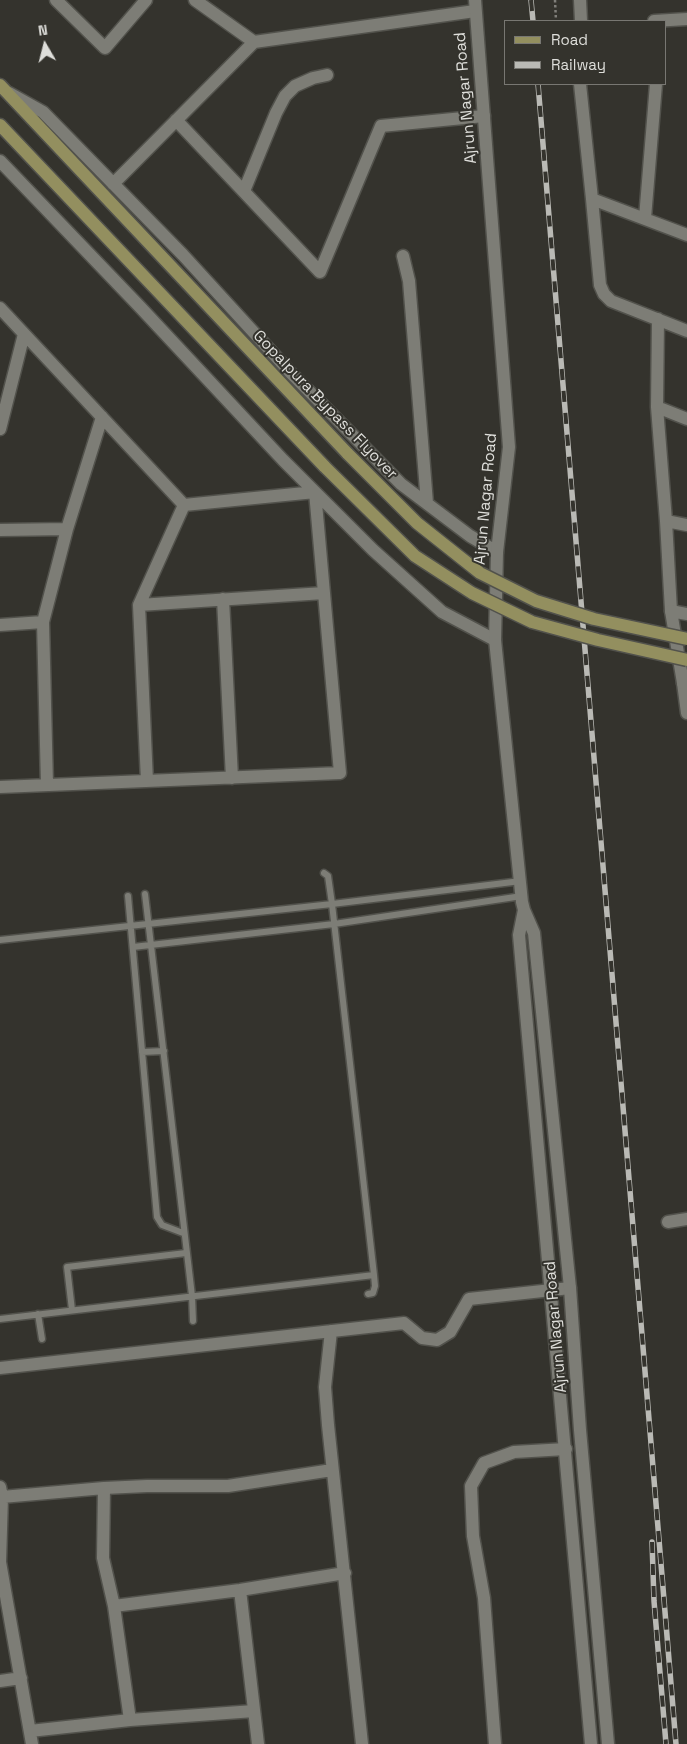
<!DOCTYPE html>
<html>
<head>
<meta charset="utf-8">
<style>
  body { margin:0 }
  #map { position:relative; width:687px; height:1744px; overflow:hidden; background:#34332d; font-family:"Space Grotesk",sans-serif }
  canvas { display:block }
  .legend { position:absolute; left:504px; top:20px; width:162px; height:65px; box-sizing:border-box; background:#34332d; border:1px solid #787772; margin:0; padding:6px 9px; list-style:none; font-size:15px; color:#dededa }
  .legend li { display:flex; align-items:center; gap:10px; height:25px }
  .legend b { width:25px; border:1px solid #787772 }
  .north { position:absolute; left:20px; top:20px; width:50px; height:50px; -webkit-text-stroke:4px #34332d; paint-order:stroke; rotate:352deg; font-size:14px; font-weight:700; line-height:20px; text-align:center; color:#dededa }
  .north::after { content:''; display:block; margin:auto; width:18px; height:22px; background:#dededa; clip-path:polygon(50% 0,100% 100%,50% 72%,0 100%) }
</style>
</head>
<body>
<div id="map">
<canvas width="687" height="1744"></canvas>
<ul class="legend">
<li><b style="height:6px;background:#938f5f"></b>Road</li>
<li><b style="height:6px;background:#babab5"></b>Railway</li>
</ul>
<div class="north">N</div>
</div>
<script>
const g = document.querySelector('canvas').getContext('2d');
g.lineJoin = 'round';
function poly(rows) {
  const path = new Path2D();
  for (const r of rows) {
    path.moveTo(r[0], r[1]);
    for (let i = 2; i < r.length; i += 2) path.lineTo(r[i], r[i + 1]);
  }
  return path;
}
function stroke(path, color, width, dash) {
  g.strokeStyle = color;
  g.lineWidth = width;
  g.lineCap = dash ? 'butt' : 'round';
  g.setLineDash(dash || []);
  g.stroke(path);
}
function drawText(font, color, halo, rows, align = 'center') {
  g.font = font + ' "Space Grotesk",sans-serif';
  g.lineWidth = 4;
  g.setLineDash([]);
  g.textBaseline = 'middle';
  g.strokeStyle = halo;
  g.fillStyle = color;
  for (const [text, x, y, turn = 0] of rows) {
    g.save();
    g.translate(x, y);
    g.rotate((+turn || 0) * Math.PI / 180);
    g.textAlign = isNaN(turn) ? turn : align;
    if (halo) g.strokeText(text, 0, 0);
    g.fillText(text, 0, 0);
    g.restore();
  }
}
const path = poly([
  [555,0,556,21]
]);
const service = poly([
  [324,873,328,876,332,904,374,1275,375,1286,373,1293,368,1294],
  [145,894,192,1296,193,1321],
  [128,896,157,1217,162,1225,183,1233],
  [0,940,332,904,521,881],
  [133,947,334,924,522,896],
  [142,1052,164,1051],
  [72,1310,67,1267,186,1253],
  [38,1314,42,1339],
  [0,1319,374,1275]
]);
const minor = poly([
  [56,0,105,48,146,0],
  [195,0,254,42],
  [580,0,581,21],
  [654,21,687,19],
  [580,84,592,199,687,235],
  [9,93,43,112,183,255,290,372,401,484,470,536,497,552],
  [176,120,320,272,381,126,484,116],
  [0,161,141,308,283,460,373,550,442,612,495,640],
  [113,184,254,42,475,11],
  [244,191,276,113,285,96,295,86,313,78,327,75],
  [592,199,600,285,604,294,611,301,687,331],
  [645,218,656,84],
  [403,256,409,281,427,503],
  [0,308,184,505,315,492,340,773,0,787],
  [658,319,657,407,666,521,671,611],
  [657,407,687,419],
  [0,429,24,334],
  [666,521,687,525],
  [0,530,67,529,102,417],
  [223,599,232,778],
  [139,605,324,593],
  [0,625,43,622],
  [683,683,687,713],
  [147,781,139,605,184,505],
  [47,785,43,622,67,529],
  [668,1222,687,1219],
  [331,1331,325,1387,328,1425,362,1744],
  [0,1368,404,1323,422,1338,437,1340,450,1332,469,1299,570,1288],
  [0,1487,2,1497,0,1562,32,1744],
  [104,1488,103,1558,114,1606,130,1720],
  [2,1497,104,1488,147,1486,228,1486,332,1470],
  [240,1590,258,1744],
  [114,1606,240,1590,345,1573],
  [0,1681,21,1678],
  [30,1731,130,1720,254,1711],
  [495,1744,484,1598,473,1536,471,1486,484,1463,514,1452,566,1449]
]);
const tertiary = poly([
  [475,0,509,447,497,552,495,640,522,902,524,910,534,933,570,1288,580,1430,608,1744],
  [687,614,671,611,683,683,687,683],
  [524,910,519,935,591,1744]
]);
const primary = poly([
  [0,85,348,454],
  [0,125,325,467]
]);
const rail = poly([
  [531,0,533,21],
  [538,84,676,1744],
  [652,1542,654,1601,666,1744]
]);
const primaryBridge = poly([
  [348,454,417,523,480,573,536,601,594,619,687,639],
  [325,467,415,556,472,593,532,622,598,640,687,660]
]);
const streetNames = [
  ["Ajrun Nagar Road",466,98,-95],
  ["Gopalpura Bypass Flyover",325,405,46],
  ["Ajrun Nagar Road",486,499,-85],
  ["Ajrun Nagar Road",556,1327,-95]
];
stroke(service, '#52524c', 9);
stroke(minor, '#52524c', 15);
stroke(tertiary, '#52524c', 15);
stroke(primary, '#52524c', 15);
stroke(path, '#807f7a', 2.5, [2.5, 2.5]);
stroke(service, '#7d7d76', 6);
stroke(minor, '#7d7d76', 12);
stroke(tertiary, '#7d7d76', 12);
stroke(primary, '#938f5f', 12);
stroke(rail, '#babab5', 5.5);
stroke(rail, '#34332d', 4, [11]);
stroke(primaryBridge, '#52524c', 15, []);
stroke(primaryBridge, '#938f5f', 12);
drawText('16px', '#dededa', '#34332d', streetNames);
</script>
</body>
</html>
